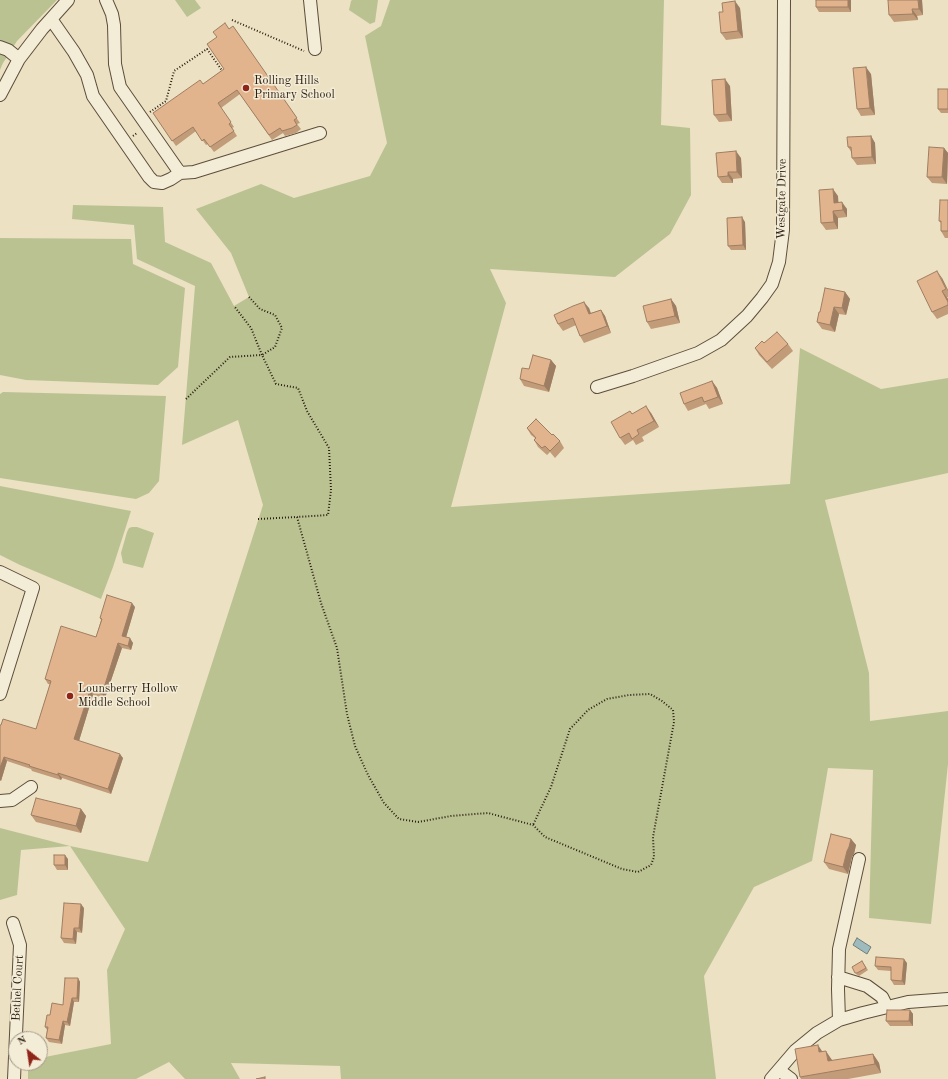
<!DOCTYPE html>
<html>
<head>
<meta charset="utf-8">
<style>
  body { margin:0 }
  #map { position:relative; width:948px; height:1079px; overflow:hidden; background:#ece1c2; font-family:"Old Standard TT",serif }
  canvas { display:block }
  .north { position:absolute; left:8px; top:1031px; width:40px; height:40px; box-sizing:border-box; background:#f3ecd7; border:1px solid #a49987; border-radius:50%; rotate:330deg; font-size:11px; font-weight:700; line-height:16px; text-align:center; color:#2d1d10 }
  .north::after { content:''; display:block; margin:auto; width:14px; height:18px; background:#8f2418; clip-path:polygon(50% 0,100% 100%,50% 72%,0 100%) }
</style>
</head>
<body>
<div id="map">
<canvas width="948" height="1079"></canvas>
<div class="north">N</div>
</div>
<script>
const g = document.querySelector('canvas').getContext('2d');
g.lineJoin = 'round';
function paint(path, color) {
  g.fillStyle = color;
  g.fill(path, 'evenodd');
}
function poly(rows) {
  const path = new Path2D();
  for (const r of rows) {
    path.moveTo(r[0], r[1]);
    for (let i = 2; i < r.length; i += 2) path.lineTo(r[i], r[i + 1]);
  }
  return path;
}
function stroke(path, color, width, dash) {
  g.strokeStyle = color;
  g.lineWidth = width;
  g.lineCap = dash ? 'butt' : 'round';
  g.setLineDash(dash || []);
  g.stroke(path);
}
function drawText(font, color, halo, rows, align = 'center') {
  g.font = font + ' "Old Standard TT",serif';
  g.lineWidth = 3;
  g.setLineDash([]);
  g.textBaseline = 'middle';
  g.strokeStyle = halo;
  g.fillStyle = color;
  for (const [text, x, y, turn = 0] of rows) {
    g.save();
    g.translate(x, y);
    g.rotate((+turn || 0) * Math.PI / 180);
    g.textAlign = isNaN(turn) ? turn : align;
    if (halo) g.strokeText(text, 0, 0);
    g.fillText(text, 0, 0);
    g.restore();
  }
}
const green = poly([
  [0,0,57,0,17,41,3,63,0,70],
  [175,0,195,0,201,8,187,17],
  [352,0,378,0,375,22,370,24,349,10,351,1],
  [390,0,664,0,661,125,690,128,691,195,670,234,615,277,490,269,506,303,451,507,790,484,800,348,881,389,948,378,948,473,825,500,869,673,870,721,948,711,948,764,931,924,869,918,873,770,828,768,812,861,754,887,704,976,716,1079,341,1079,340,1066,231,1063,240,1079,185,1079,169,1062,136,1079,28,1079,28,1063,40,1063,40,1058,111,1044,107,970,125,929,70,846,21,850,17,895,0,900,0,828,70,846,148,862,263,505,238,420,182,445,195,286,137,259,134,225,72,219,73,205,163,207,165,242,211,263,234,306,249,297,231,253,196,209,261,184,294,198,370,176,387,143,365,36,381,26],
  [0,238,131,239,133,264,185,288,178,367,158,385,26,380,0,375],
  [3,392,166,396,159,481,149,493,136,499,0,478,0,394],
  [0,486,131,511,113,567,101,599,20,565,0,555],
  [132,527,137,527,154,533,143,568,123,563,121,553,127,532,129,528]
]);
const water = poly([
  [857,938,871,947,867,954,853,945,857,938]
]);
const path = poly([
  [232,20,304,51],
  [150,112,166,101,174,71,207,49,223,72],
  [133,136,137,133],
  [249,297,260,309,275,315,282,328,275,347,262,355,276,384,298,388,307,411,329,448,331,490,328,515,297,517],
  [186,399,230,357,262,355,251,328,234,306],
  [258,519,297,517,321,603,337,648,347,714,355,746,368,775,384,803,399,819,418,822,451,816,488,813,533,825,545,837,622,869,638,872,651,865,654,857,653,837,674,722,673,710,662,701,650,694,629,695,607,699,588,710,570,729,551,787,533,825]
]);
const minor = poly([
  [310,0,315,49],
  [51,19,74,52,87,75,93,96,149,177,154,182,162,183,171,179,180,173,120,87,115,64,114,25,112,14,106,0],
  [0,47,8,50,19,59],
  [0,95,19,59,42,29,68,0],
  [180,173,194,172,320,133],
  [597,387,633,376,698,353,721,340,747,316,762,298,772,284,779,262,783,230,784,0],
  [0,572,33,588,0,694],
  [0,801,12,800,31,787],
  [13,923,20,945,14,1079],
  [838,977,867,986,882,997,887,1007],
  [839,1020,838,989,839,949,859,859],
  [779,1070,791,1079],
  [771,1079,795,1051,817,1033,839,1020,863,1013,908,1002,948,999]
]);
const wall = poly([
  [851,0,851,12,819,12,816,7],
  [922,0,923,15,917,16,918,20,894,22,889,15],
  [740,8,743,38,726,40,721,33,723,12],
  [233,26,300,123,297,124,301,129,296,133,285,136,283,133,272,140,240,94,221,108,234,127,232,128,237,136,214,152,208,144,206,145,196,131,176,146,153,113,203,84,224,69,217,37],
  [871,74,875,115,861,116,857,109],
  [730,86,732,121,719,122,714,115],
  [948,89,948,113,941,113,938,109],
  [871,136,875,143,876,164,857,165,852,158,852,153,848,147],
  [944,148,948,153,947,184,932,183,927,177],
  [741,158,742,178,733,179,733,183,722,183,718,177],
  [838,196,838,202,847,209,847,217,838,218,838,229,826,230,821,223],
  [948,200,948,238,945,238,941,231,941,223,939,221],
  [745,222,746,250,731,250,728,246],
  [942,278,948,290,948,297,947,297,948,299,948,314,937,319,932,312],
  [845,292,850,299,846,315,839,314,835,332,822,329,817,322,820,312],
  [671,299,676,306,680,323,651,329,647,322],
  [589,308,591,313,601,310,605,316,611,333,584,343,580,336,576,325,563,331,558,324],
  [764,343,788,344,793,351,772,369,759,355,755,348],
  [551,360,556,366,549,392,524,386,520,379],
  [712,381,717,388,723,404,709,409,706,404,688,411,684,404],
  [630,411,632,414,651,413,659,427,642,437,644,441,636,445,633,440,625,445,620,438],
  [527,428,552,435,560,441,564,448,555,458,550,452,547,455,538,447,534,440,535,438,531,435],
  [135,607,126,637,133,643,131,650,122,648,105,698,93,695,79,741,123,758,111,794,62,778,61,780,32,771,31,769,7,761,1,781,0,780,0,725,36,729,50,684,48,684,45,679,96,637,101,620,100,618],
  [81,809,86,816,81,833,36,822,31,815],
  [851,839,856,845,854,854,852,857,848,874,829,869,824,862],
  [68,859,68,870,57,870,54,865],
  [84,908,82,933,77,932,76,944,64,943,61,938],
  [862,961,868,970,859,976,857,975,852,967],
  [907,963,905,985,894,985,891,980,891,971,878,970,875,966],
  [78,978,80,982,79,1002,74,1002,70,1026,65,1025,62,1044,49,1042,46,1038,47,1030,45,1027,50,1015,63,1005],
  [910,1010,913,1014,913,1026,890,1026,886,1021],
  [822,1051,832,1060,832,1061,873,1054,879,1063,881,1073,848,1079,801,1079,800,1077]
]);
const shadedWall = poly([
  [848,0,851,0,851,12,848,7],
  [918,0,922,0,923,15,919,9],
  [735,1,740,8,743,38,738,31],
  [912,9,917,16,918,20,913,14],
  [866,67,871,74,875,115,870,108],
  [725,79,730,86,732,121,727,114],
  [871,136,875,143,876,164,872,157],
  [944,148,948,153,947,184,942,177],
  [736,151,741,158,742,178,737,172],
  [728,172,733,179,733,183,728,176],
  [833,189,838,196,839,210,834,203],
  [842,202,847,209,847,217,843,210],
  [833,211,838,218,838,229,834,222],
  [742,217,745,222,746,250,743,245],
  [937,271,942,278,948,290,948,291],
  [942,291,948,299,948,302],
  [845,292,850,299,846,315,842,308],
  [671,299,676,306,680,323,675,316],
  [584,302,589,308,593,321,589,314],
  [834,307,839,314,835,332,830,325],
  [601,310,605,316,611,333,607,326],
  [551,360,556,366,549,392,544,386],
  [712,381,717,388,723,404,718,397],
  [646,406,651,413,659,427,654,421],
  [132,603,135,607,125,641,122,636],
  [130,638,133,643,131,650,128,646],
  [118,643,122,648,105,698,102,694],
  [90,690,93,695,78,744,74,739],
  [120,754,123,758,111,794,108,789],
  [4,757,7,761,1,781,0,780,0,768],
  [58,773,62,778,61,780,58,775],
  [81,809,86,816,81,833,76,826],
  [851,839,856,845,854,854,852,857,848,874,843,867,847,851],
  [65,855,68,859,68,870,65,865],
  [81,904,84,908,82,933,79,928],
  [74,928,77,932,76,944,73,939],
  [904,959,907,963,905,985,902,981],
  [78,978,80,982,79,1002,77,998],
  [72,998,74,1002,70,1026,67,1022],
  [910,1010,913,1014,913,1026,909,1021],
  [63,1021,65,1025,62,1044,59,1040],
  [818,1045,824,1054,819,1052],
  [826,1051,832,1060,834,1070,828,1061],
  [873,1054,879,1063,881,1073,875,1064]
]);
const building = poly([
  [816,0,848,0,848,7,816,7,816,0],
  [888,0,918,0,919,9,912,9,913,14,889,15,888,0],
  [735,1,738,31,721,33,719,12,723,12,722,3,735,1],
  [225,23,229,29,233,26,297,118,294,120,297,125,292,128,282,131,280,128,269,135,237,90,218,103,231,122,229,124,234,131,210,147,204,139,202,141,193,127,172,141,153,113,200,80,203,84,224,69,207,44,217,37,213,32,225,23],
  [866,67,870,108,857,109,853,68,866,67],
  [725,79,727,114,714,115,712,80,725,79],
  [938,89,948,89,948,109,938,109,938,89],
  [871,136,872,157,852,158,851,147,848,147,847,137,871,136],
  [929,147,944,148,942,177,927,177,929,147],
  [736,151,737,172,728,172,728,176,718,177,716,153,736,151],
  [833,189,834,203,842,202,843,210,833,211,834,222,821,223,819,190,833,189],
  [940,200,948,200,948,231,941,231,941,221,939,221,940,200],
  [742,217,743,245,728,246,727,218,742,217],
  [937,271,946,289,942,291,948,302,948,305,932,312,917,281,937,271],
  [825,288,845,292,842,308,834,307,830,325,817,322,819,312,820,312,825,288],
  [671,299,675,316,647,322,643,306,671,299],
  [584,302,589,314,601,310,607,326,580,336,573,318,558,324,554,315,573,306,584,302],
  [777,332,788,344,767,362,755,348,762,341,764,343,777,332],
  [533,355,551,360,544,386,520,379,522,368,529,369,533,355],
  [712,381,718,397,704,402,702,397,684,404,680,393,712,381],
  [646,406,654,421,637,430,639,434,632,439,629,433,620,438,611,422,630,411,632,414,646,406],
  [536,419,552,435,553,434,560,441,550,451,545,446,542,448,534,440,536,438,527,428,536,419],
  [107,595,132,603,122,636,130,638,128,646,118,643,102,694,90,690,74,739,120,754,108,789,58,773,58,775,29,766,30,765,4,757,0,768,0,725,1,725,3,719,36,729,51,681,45,679,61,626,96,637,102,619,100,618,107,595],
  [36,798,81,809,76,826,31,815,36,798],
  [831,834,851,839,849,847,847,851,843,867,824,862,831,834],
  [54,855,65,855,65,865,54,865,54,855],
  [64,903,81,904,79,928,74,928,73,939,61,938,64,903],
  [876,957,904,959,902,981,891,980,891,967,875,966,876,957],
  [862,961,866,968,857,973,855,973,852,967,862,961],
  [65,978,78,978,77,998,72,998,67,1022,63,1021,59,1040,46,1038,48,1027,45,1027,47,1015,50,1015,52,1003,63,1005,65,978],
  [887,1010,910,1010,909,1021,886,1021,887,1010],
  [818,1045,819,1052,826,1051,828,1061,873,1054,875,1064,800,1077,795,1049,818,1045],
  [265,1077,265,1079,256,1079,265,1077]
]);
const markers = [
  [246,88,4,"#8f2418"],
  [70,696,4,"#8f2418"]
];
const poiNames = [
  ["Rolling Hills",254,81],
  ["Primary School",254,95],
  ["Lounsberry Hollow",78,689],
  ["Middle School",78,703]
];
const streetNames = [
  ["Westgate Drive",782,199,-89],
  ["Bethel Court",18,988,-87]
];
paint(green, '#bac292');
paint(water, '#9dbbbd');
stroke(water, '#707c78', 1);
stroke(minor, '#5d4e3c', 14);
stroke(path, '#2d1d10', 2, [1, 2]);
stroke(minor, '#f3ecd7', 12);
paint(wall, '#c29b79');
paint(shadedWall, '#9e7e63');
paint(building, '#e2b48d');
stroke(building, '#9e7e63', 1);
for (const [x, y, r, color] of markers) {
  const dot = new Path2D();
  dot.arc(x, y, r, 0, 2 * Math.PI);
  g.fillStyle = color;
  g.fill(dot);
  stroke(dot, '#f3ecd7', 1.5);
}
drawText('12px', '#2d1d10', '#f3ecd7', poiNames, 'left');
drawText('12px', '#2d1d10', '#f3ecd7', streetNames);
</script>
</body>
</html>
